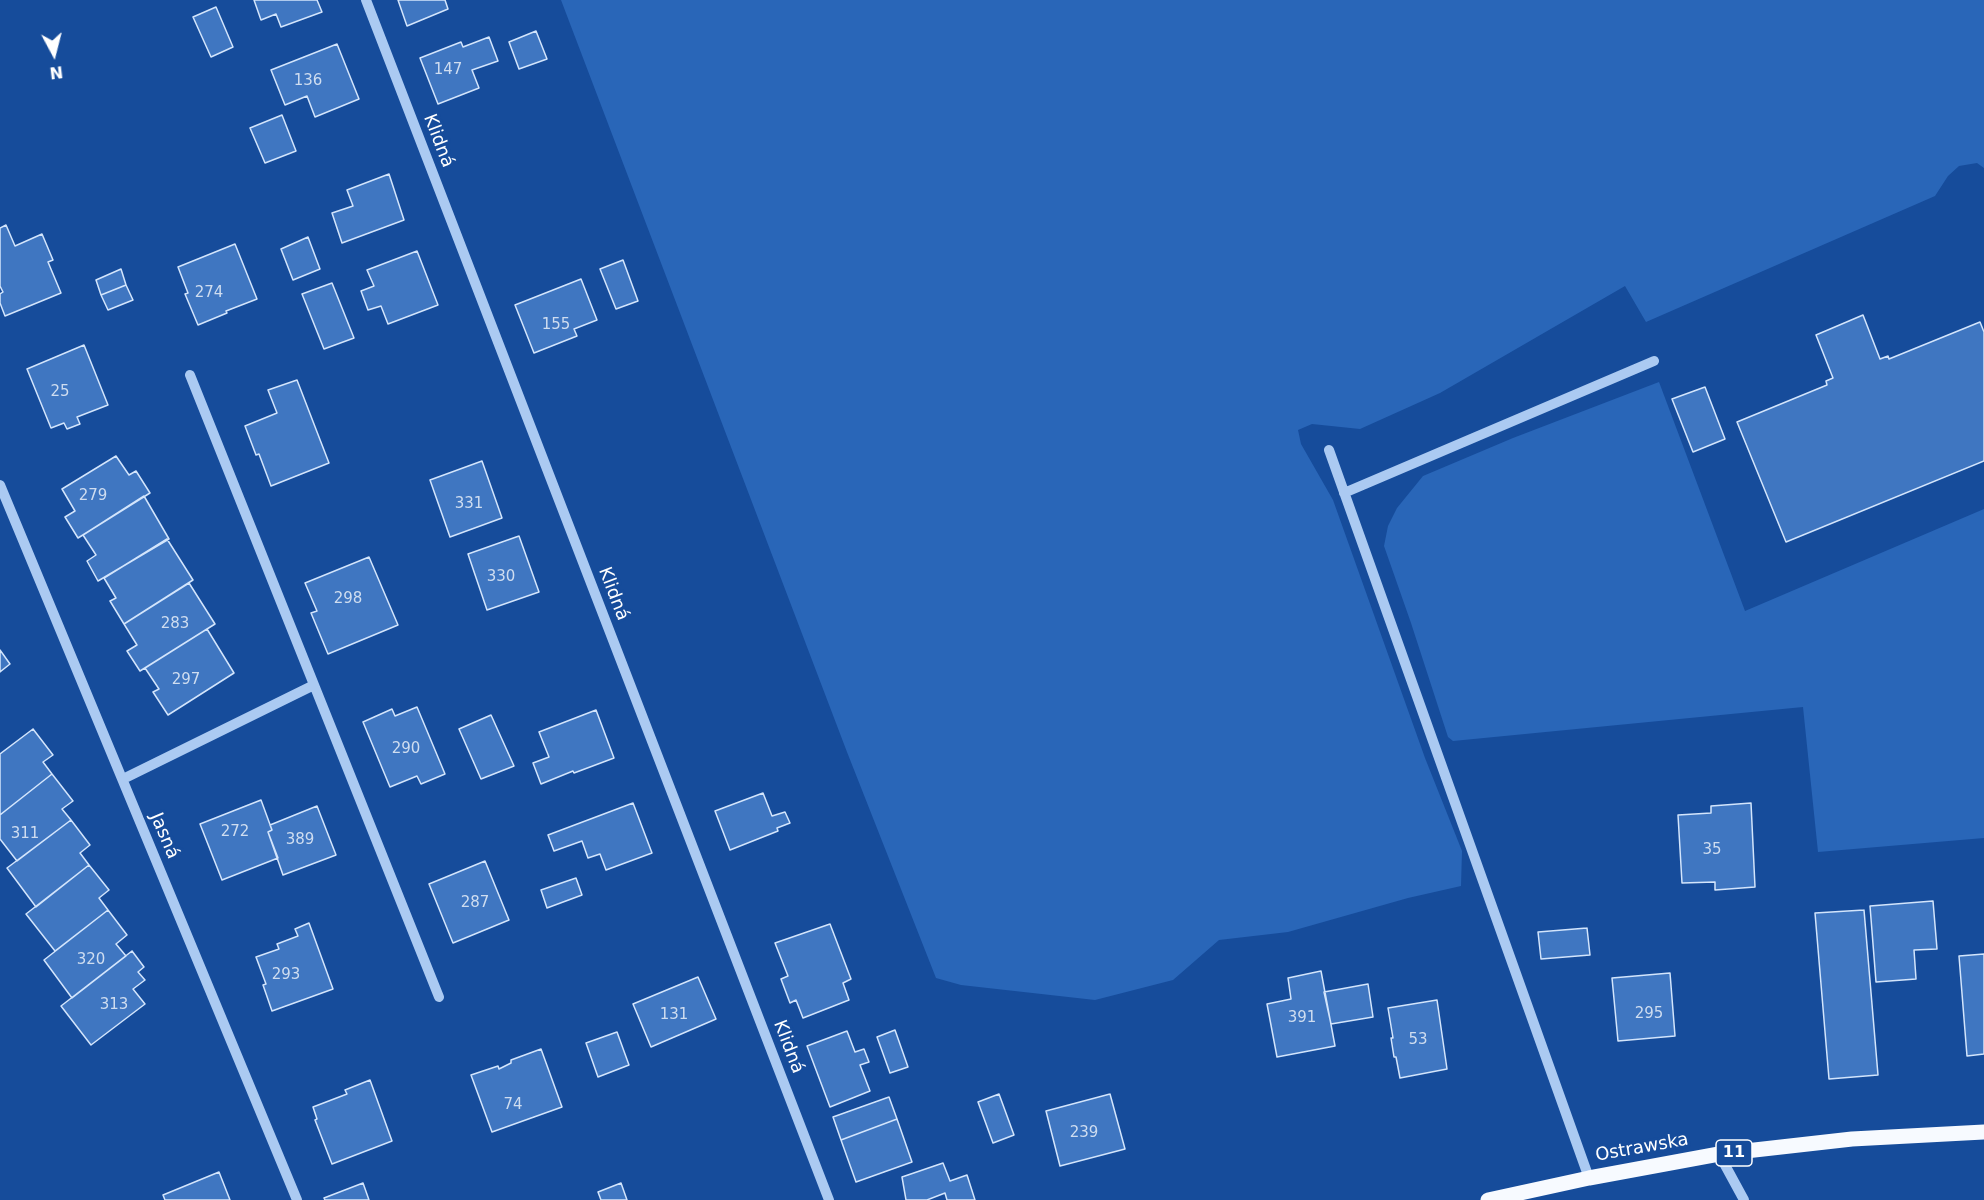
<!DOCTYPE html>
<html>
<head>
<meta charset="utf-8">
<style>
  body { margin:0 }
  #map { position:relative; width:1984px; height:1200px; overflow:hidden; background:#164c9b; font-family:"DejaVu Sans",sans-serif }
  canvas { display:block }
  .north { position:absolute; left:24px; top:24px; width:60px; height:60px; -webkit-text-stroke:4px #164c9b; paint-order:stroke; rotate:173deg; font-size:16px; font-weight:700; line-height:24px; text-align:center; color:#fff }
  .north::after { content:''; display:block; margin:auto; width:21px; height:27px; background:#fff; clip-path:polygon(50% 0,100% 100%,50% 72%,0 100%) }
</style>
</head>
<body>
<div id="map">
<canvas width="1984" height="1200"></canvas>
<div class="north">N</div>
</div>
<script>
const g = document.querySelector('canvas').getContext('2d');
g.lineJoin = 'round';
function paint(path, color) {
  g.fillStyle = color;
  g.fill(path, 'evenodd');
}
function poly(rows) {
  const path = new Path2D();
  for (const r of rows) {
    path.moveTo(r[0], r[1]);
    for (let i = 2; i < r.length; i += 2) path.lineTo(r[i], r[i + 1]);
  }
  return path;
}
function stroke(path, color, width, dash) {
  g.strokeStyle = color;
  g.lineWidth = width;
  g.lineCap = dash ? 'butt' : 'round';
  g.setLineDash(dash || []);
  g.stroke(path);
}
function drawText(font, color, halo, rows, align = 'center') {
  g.font = font + ' "DejaVu Sans",sans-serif';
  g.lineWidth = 6;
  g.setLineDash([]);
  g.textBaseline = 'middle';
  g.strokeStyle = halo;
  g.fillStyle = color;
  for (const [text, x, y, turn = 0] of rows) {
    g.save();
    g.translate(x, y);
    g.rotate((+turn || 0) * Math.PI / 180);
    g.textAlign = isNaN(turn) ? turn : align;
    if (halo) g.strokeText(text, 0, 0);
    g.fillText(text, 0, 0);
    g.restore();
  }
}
const green = poly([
  [561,0,1984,0,1984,168,1977,163,1959,166,1948,176,1935,196,1646,322,1625,286,1440,393,1360,429,1312,424,1298,430,1301,444,1333,500,1425,758,1462,851,1461,886,1408,898,1288,932,1219,940,1173,980,1095,1000,961,985,936,978,847,752],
  [1659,382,1745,611,1984,509,1984,838,1818,852,1803,707,1453,741,1448,737,1411,623,1384,546,1388,526,1397,508,1423,476,1513,438]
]);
const building = poly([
  [254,0,317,0,322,12,281,27,276,14,261,20,254,0],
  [398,0,445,0,448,9,407,26,398,0],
  [216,7,233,47,211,57,193,17,216,7],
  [536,31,547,59,519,69,509,42,536,31],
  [489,37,498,61,472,70,479,88,438,104,420,58,461,42,463,47,489,37],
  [337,44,359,99,315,117,307,96,285,105,271,70,337,44],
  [282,115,296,151,265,163,250,128,282,115],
  [389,174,404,220,342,243,332,213,353,206,347,190,389,174],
  [6,225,15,246,42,234,53,260,48,262,61,293,5,316,0,303,0,294,3,292,0,286,0,228,6,225],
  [308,237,320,269,293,280,281,249,308,237],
  [235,244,257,299,226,311,227,313,198,325,185,294,188,293,178,267,235,244],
  [417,251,438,305,388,324,381,306,368,310,361,291,374,286,367,270,417,251],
  [623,260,638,301,616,309,600,269,623,260],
  [121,269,126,285,101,295,96,280,121,269],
  [581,279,597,320,574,329,577,336,534,353,515,305,581,279],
  [332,283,354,338,324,349,302,294,332,283],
  [126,285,133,300,108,310,101,295,126,285],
  [1863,315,1880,359,1888,356,1889,359,1980,322,1984,332,1984,461,1786,542,1737,422,1827,385,1826,381,1833,378,1816,335,1863,315],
  [84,345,108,405,77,417,80,424,67,429,64,423,51,428,27,369,84,345],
  [297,380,329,463,271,486,259,454,256,455,245,426,277,413,268,390,297,380],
  [1705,387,1725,439,1693,452,1672,399,1705,387],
  [116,456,129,475,136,471,150,493,78,538,65,517,75,511,62,489,116,456],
  [482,461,502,518,450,537,430,480,482,461],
  [144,496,169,539,98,581,87,561,96,555,83,535,144,496],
  [519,536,539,592,487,610,468,554,519,536],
  [167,539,193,580,124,624,110,601,116,598,104,578,167,539],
  [369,557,398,625,328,654,311,613,317,611,305,583,369,557],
  [189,583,215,624,140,671,127,651,137,645,124,624,189,583],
  [207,629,234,673,168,715,153,692,159,689,145,668,207,629],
  [0,650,10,664,0,672,0,650],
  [417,707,445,774,421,784,417,776,390,787,363,722,392,709,395,716,417,707],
  [596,710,614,758,574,773,573,771,541,784,533,763,549,757,539,732,596,710],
  [491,715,514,766,481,779,459,729,491,715],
  [33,729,53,755,43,762,52,774,0,815,0,754,33,729],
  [52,774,73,801,62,809,71,820,17,861,0,839,0,815,52,774],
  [763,793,772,816,785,812,790,823,777,828,778,831,730,850,715,811,763,793],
  [261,800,272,830,268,832,278,858,222,880,200,824,261,800],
  [633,803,652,853,606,870,600,854,588,858,582,841,554,851,548,835,633,803],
  [1751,803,1755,887,1715,890,1715,882,1682,883,1678,815,1711,813,1711,806,1751,803],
  [317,806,336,855,283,875,268,832,272,830,270,825,317,806],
  [71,820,90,845,80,853,89,865,36,907,7,868,71,820],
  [485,861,509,920,453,943,429,884,485,861],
  [89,865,109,890,99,898,108,910,55,951,26,914,89,865],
  [576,878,582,895,547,908,541,890,576,878],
  [1933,901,1937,949,1914,950,1916,979,1876,982,1870,906,1933,901],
  [108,910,127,935,116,944,126,956,72,998,44,960,108,910],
  [1864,910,1878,1075,1829,1079,1815,913,1864,910],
  [309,923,333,989,272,1011,263,985,266,984,256,957,279,949,277,944,298,936,295,929,309,923],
  [830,924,851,979,843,983,849,1000,803,1018,796,1000,790,1003,781,979,788,976,775,943,830,924],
  [1587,928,1590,955,1541,959,1538,932,1587,928],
  [132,951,144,967,138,972,145,980,133,989,145,1004,91,1045,61,1006,132,951],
  [1984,954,1984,1054,1967,1056,1959,956,1984,954],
  [1321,971,1335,1046,1277,1057,1267,1004,1291,999,1288,978,1321,971],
  [1670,973,1675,1036,1618,1041,1612,978,1670,973],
  [698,977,716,1019,651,1047,633,1004,698,977],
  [1368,984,1373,1017,1331,1024,1324,992,1368,984],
  [1437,1000,1447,1069,1400,1078,1396,1057,1394,1057,1391,1038,1393,1038,1388,1008,1437,1000],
  [895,1030,908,1067,890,1073,877,1037,895,1030],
  [847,1031,855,1052,864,1049,869,1062,860,1065,870,1091,830,1107,807,1046,847,1031],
  [617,1032,629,1065,598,1077,586,1043,617,1032],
  [541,1049,562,1107,492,1132,471,1075,498,1066,499,1069,511,1063,511,1060,541,1049],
  [370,1080,392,1141,332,1164,315,1120,317,1119,313,1107,347,1094,345,1090,370,1080],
  [999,1094,1014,1135,993,1143,978,1102,999,1094],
  [1110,1094,1125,1149,1060,1166,1046,1111,1110,1094],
  [889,1097,897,1119,841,1140,833,1117,889,1097],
  [897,1119,912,1162,856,1182,841,1140,897,1119],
  [943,1163,950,1181,967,1175,975,1200,947,1200,945,1193,927,1200,906,1200,902,1177,943,1163],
  [219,1172,230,1200,165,1200,163,1195,219,1172],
  [363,1183,369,1200,325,1200,324,1198,363,1183],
  [621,1183,627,1200,601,1200,598,1192,621,1183]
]);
const minor = poly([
  [366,0,829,1200],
  [190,375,439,997],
  [1329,450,1589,1178],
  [0,485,297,1200],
  [1344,493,1654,361],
  [123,779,314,685],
  [1719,1154,1744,1200]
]);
const major = poly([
  [1488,1200,1589,1178,1719,1154,1852,1139,1984,1132]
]);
const numberNames = [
  ["147",448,70],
  ["136",308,81],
  ["274",209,293],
  ["155",556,325],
  ["25",60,392],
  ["279",93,496],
  ["331",469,504],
  ["330",501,577],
  ["298",348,599],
  ["283",175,624],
  ["297",186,680],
  ["290",406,749],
  ["272",235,832],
  ["311",25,834],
  ["389",300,840],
  ["35",1712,850],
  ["287",475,903],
  ["320",91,960],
  ["293",286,975],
  ["313",114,1005],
  ["295",1649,1014],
  ["131",674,1015],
  ["391",1302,1018],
  ["53",1418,1040],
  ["74",513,1105],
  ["239",1084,1133]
];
const shields = [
  [1734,1153,36]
];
const shieldNames = [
  ["11",1734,1153]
];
const streetNames = [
  ["Klidná",438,141,69],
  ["Klidná",613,594,69],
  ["Jasná",164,836,67],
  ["Klidná",788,1047,69],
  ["Ostrawska",1642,1148,-10]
];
paint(green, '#2966b8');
paint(building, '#3f76c1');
stroke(building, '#d3e5fc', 1.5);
stroke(minor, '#abcaf2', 10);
stroke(major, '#f7faff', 15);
drawText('15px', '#cfddf0', null, numberNames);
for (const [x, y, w] of shields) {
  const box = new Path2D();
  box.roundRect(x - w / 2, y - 13, w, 26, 4.5);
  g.fillStyle = '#164c9b';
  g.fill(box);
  stroke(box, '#fff', 1.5);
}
drawText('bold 16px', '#fff', null, shieldNames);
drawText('18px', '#fff', '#164c9b', streetNames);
</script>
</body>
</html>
